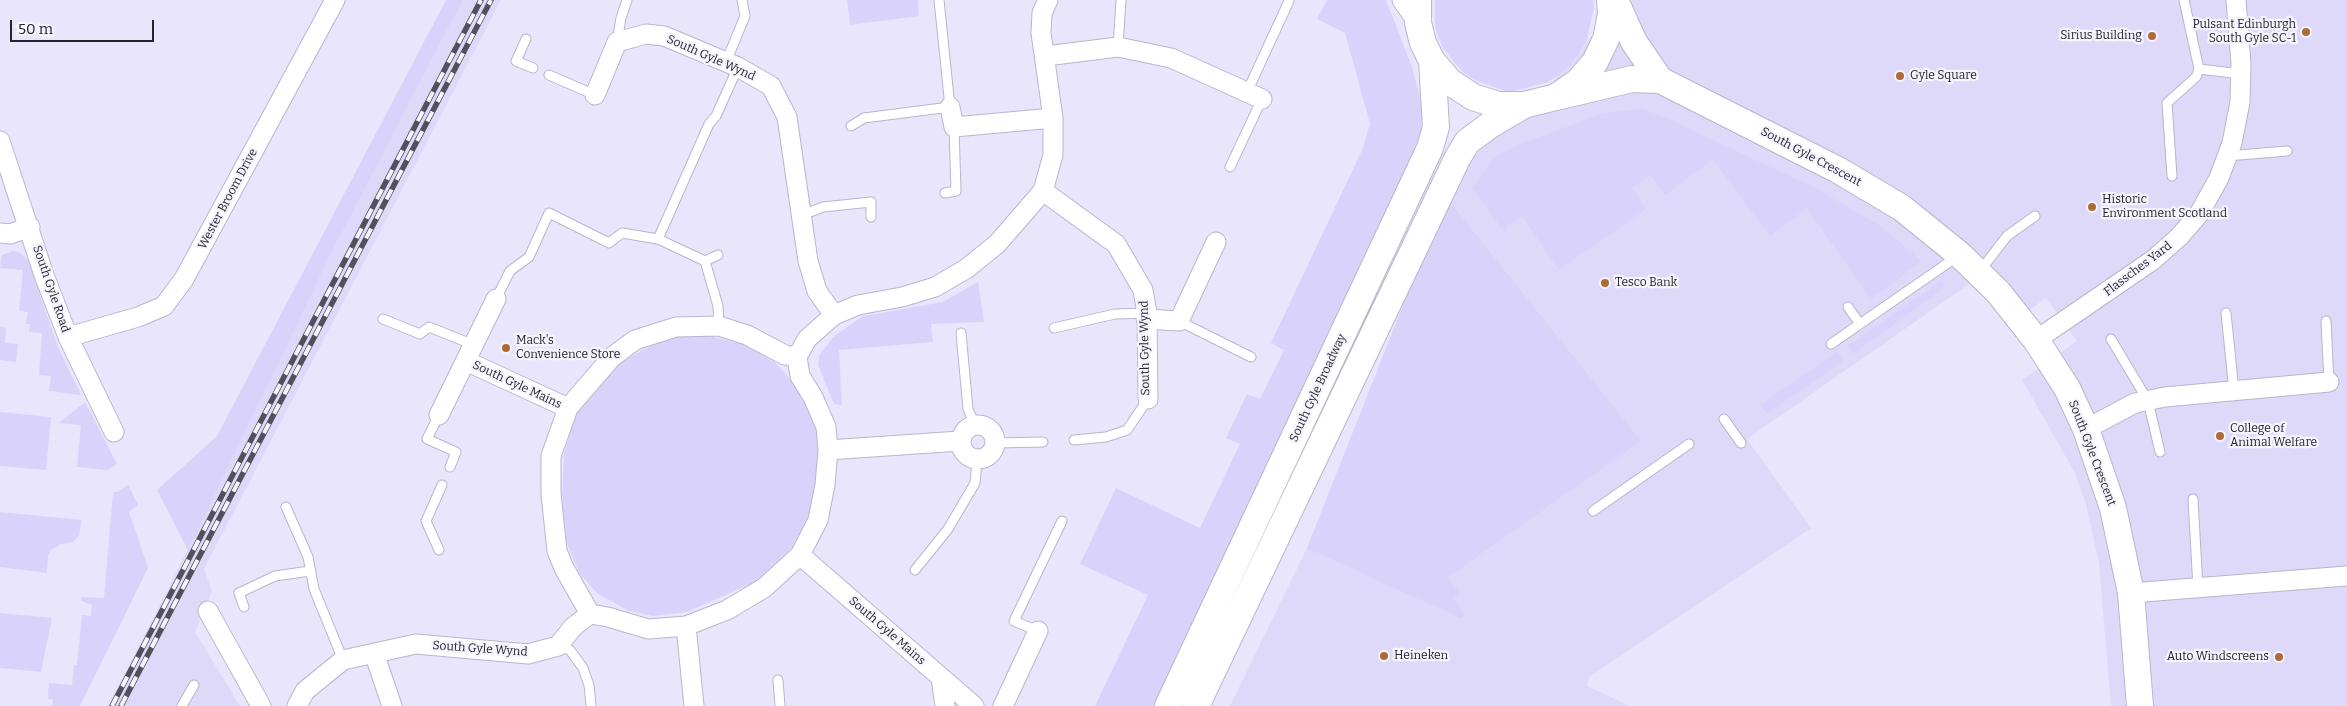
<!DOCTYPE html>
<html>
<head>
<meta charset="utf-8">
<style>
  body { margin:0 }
  #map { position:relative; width:2347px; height:706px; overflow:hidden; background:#e9e5fd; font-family:Bitter,serif }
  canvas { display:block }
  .scale { position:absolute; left:10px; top:20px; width:144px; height:22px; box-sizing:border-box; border:2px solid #25242c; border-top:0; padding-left:6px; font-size:15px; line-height:18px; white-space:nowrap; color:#25242c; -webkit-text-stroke:4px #f6f5fe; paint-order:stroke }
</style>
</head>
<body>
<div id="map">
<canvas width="2347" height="706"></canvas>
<div class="scale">50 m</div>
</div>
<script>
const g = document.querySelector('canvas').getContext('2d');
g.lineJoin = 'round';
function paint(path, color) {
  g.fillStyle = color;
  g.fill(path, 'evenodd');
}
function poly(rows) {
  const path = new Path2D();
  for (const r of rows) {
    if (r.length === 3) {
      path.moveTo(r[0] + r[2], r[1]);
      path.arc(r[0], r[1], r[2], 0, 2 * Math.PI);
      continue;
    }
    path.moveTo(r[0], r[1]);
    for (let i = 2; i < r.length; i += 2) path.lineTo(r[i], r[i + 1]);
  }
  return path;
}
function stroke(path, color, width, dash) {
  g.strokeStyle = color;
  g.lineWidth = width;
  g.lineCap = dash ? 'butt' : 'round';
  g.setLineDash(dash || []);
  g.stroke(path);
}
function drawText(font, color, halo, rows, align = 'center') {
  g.font = font + ' Bitter,serif';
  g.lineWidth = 4.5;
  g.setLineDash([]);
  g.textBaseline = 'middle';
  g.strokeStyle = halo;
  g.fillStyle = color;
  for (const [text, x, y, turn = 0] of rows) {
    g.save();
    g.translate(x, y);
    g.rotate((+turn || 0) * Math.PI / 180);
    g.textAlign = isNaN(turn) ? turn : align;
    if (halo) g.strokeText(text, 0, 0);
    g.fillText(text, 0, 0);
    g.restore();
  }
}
const built = poly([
  [463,0,501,0,204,569,212,591,195,632,240,706,108,706,166,594,331,254],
  [1619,0,2347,0,2347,706,2111,706,2099,563,2086,504,2075,473,2022,380,2077,341,2046,298,2012,323,1975,280,1747,439,1811,528,1589,677,1587,686,1630,706,1230,706,1307,548,1446,197,1459,171,1573,62]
]);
const green = poly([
  [446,0,463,0,331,254,188,550,157,490,217,436],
  [847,0,918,0,919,16,850,25],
  [1327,0,1386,0,1412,67,1422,105,1421,140,1155,706,1095,706,1148,595,1080,564,1116,488,1200,528,1240,444,1226,438,1247,394,1260,399,1284,350,1271,343,1362,150,1370,124,1345,33,1317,19],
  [1435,0,1593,0,1594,7,1586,43,1573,62,1559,75,1546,83,1509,92,1479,82,1464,73,1454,62,1442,46,1435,28],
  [1641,108,1669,119,1821,191,1880,226,1922,261,1871,299,1807,208,1770,236,1713,159,1665,195,1650,175,1632,188,1646,209,1559,270,1522,216,1507,226,1508,229,1504,232,1473,188,1493,159,1510,148,1601,114],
  [1446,197,1641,441,1448,577,1460,593,1453,599,1465,614,1460,618,1307,548],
  [13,251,20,253,28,260,58,347,81,395,49,391,51,376,39,375,42,333,29,332,30,324,26,324,28,312,19,311,23,270,0,268,2,255],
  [1941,281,1945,287,1853,354,1847,346],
  [978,282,984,322,931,324,933,342,839,350,842,405,834,404,818,365,819,356,833,337,863,316,943,302],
  [0,327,6,328,5,343,18,344,16,362,0,360],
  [678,335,708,336,743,344,776,363,801,392,817,434,819,466,811,510,793,546,755,582,687,612,653,616,629,611,598,594,579,573,566,541,562,495,564,454,576,414,610,369,646,348],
  [1837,352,1843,361,1767,414,1760,405],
  [85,402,117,464,107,470,77,467,81,425,59,423],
  [0,412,51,417,46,470,0,466],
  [128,485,138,505,129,512,148,568,80,706,52,706,53,700,48,699,49,683,72,685,74,665,77,665,82,615,91,616,92,605,81,601,82,597,104,598,113,492,117,492],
  [0,512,82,520,79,536,73,542,61,544,51,550,48,556,47,573,0,567],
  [0,613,52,618,41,672,0,668]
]);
const lane = poly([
  [526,39,516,61,533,68],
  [617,42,621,18,627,0],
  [1118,47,1121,0],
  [726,62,745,16,742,0],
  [2199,69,2241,74],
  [549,75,595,95],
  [1247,92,1289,1],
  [851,126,864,118,950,107,939,0],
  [2227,156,2287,151],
  [1230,167,1262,99],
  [2172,176,2167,103,2196,77,2199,69,2184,0],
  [945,193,956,191,954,127],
  [802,215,823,207,871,202,871,217],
  [658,239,705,261],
  [718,255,705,261,718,306,719,326],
  [1980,271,2007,236,2035,216],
  [496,299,510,271,529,257,549,213,609,243,622,233,658,239,709,124,716,116,738,67],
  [1848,307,1860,324],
  [2226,313,2234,391],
  [383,319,420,334,429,327,474,345],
  [1179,321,1251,357],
  [2326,321,2329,382],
  [1054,328,1115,314,1147,313],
  [961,333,968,409,975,425],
  [2111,339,2148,401,2160,452],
  [1831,344,1958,256],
  [439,415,427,439,456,452,450,467],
  [1724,419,1741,443],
  [1074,440,1106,437,1127,430,1148,399],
  [996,443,1043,442],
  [2193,499,2198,588],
  [286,507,308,557,314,589,343,660],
  [1593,511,1689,444],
  [439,550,426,521,442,485],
  [915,570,948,529,975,483,977,460],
  [244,607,239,593,275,576,310,571],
  [1038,631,1014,621,1062,521],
  [558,646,570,650,583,668,589,685,591,706],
  [778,680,780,706],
  [182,706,194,685]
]);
const street = poly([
  [1402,0,1418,23],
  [1046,56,1118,47,1171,58,1262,99],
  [595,95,617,42,646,34,664,36,738,67,771,86,787,117,808,261,817,291,834,315],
  [950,107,954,127,1053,118],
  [0,141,44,275,68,337,114,432],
  [1043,191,1116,244,1143,290,1147,313,1148,399],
  [0,233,10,234,30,227],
  [1146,319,1179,321,1216,242],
  [68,337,138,317,164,306,184,279,335,0],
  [2036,340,2153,260,2179,237,2199,214,2219,178,2232,143,2240,102,2241,64,2236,0],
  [466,361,568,408],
  [439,415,496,299],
  [978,442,17],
  [2086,429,2135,403,2165,397,2329,382],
  [828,450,960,441],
  [800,555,974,706],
  [2131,593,2347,576],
  [208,611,261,706],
  [590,614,564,568,557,551,551,494,551,456,568,408,612,357,635,340,676,327,719,326,747,335,785,355,797,357],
  [686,626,694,706],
  [374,653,392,706],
  [941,678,945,706],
  [297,706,305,691,343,660,416,644,528,654,558,646,573,627,590,614,608,617,648,629,686,626,727,610,764,588,800,555,818,520,825,485,828,450,826,427,813,397,800,376,797,357,807,339,834,315,858,305,902,297,935,287,966,269,997,244,1043,191,1053,155,1053,118,1041,33,1042,13,1048,0],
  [1003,706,1038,631]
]);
const secondary = poly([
  [1418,0,1418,23,1423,43,1432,61,1450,82,1473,97,1498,105,1524,105,1556,97,1578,82,1595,62,1606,39,1611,14,1610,0],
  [1615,0,1634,42,1660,80],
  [1556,97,1632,79,1660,80,1838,170,1902,208,1960,255,1998,292,2036,340,2067,388,2086,429,2113,508,2131,593,2140,706],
  [1168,706,1430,148,1436,127,1432,61],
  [1196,706,1457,159,1467,142,1490,125,1524,105]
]);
const rail = poly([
  [112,706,481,0],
  [121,706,491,0]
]);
const markers = [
  [2306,32,5,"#ad6b37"],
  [2152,36,5,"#ad6b37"],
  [1900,76,5,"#ad6b37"],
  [2092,207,5,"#ad6b37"],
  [1605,283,5,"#ad6b37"],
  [506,348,5,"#ad6b37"],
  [2220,436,5,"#ad6b37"],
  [1384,656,5,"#ad6b37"],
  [2279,657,5,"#ad6b37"]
];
const poiNames = [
  ["Pulsant Edinburgh",2296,25,"right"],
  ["South Gyle SC-1",2296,39,"right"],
  ["Sirius Building",2142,36,"right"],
  ["Gyle Square",1910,76],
  ["Historic",2102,200],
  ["Environment Scotland",2102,214],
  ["Tesco Bank",1615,283],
  ["Mack's",516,341],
  ["Convenience Store",516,355],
  ["College of",2230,429],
  ["Animal Welfare",2230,443],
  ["Heineken",1394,656],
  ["Auto Windscreens",2269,657,"right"]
];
const streetNames = [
  ["South Gyle Wynd",711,58,24],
  ["South Gyle Crescent",1811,157,28],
  ["Wester Broom Drive",228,199,-62],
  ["Flassches Yard",2138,269,-37],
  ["South Gyle Road",51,289,71],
  ["South Gyle Wynd",1145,348,-91],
  ["South Gyle Mains",517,385,25],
  ["South Gyle Broadway",1318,388,-65],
  ["South Gyle Crescent",2092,453,69],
  ["South Gyle Mains",887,631,41],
  ["South Gyle Wynd",480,649,4]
];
paint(built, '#ded9f8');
paint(green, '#d9d3fb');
stroke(lane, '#b9b5cc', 11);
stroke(street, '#b9b5cc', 21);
stroke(secondary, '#b9b5cc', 28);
stroke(lane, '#fff', 9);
stroke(street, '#fff', 19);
stroke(secondary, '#fff', 26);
stroke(rail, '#52505c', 5.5);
stroke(rail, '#f6f5fe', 4, [11]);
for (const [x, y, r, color] of markers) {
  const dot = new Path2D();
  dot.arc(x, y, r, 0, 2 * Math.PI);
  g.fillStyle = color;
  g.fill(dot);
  stroke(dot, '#f6f5fe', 2);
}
drawText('12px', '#25242c', '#f6f5fe', poiNames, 'left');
drawText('12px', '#25242c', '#f6f5fe', streetNames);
</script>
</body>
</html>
